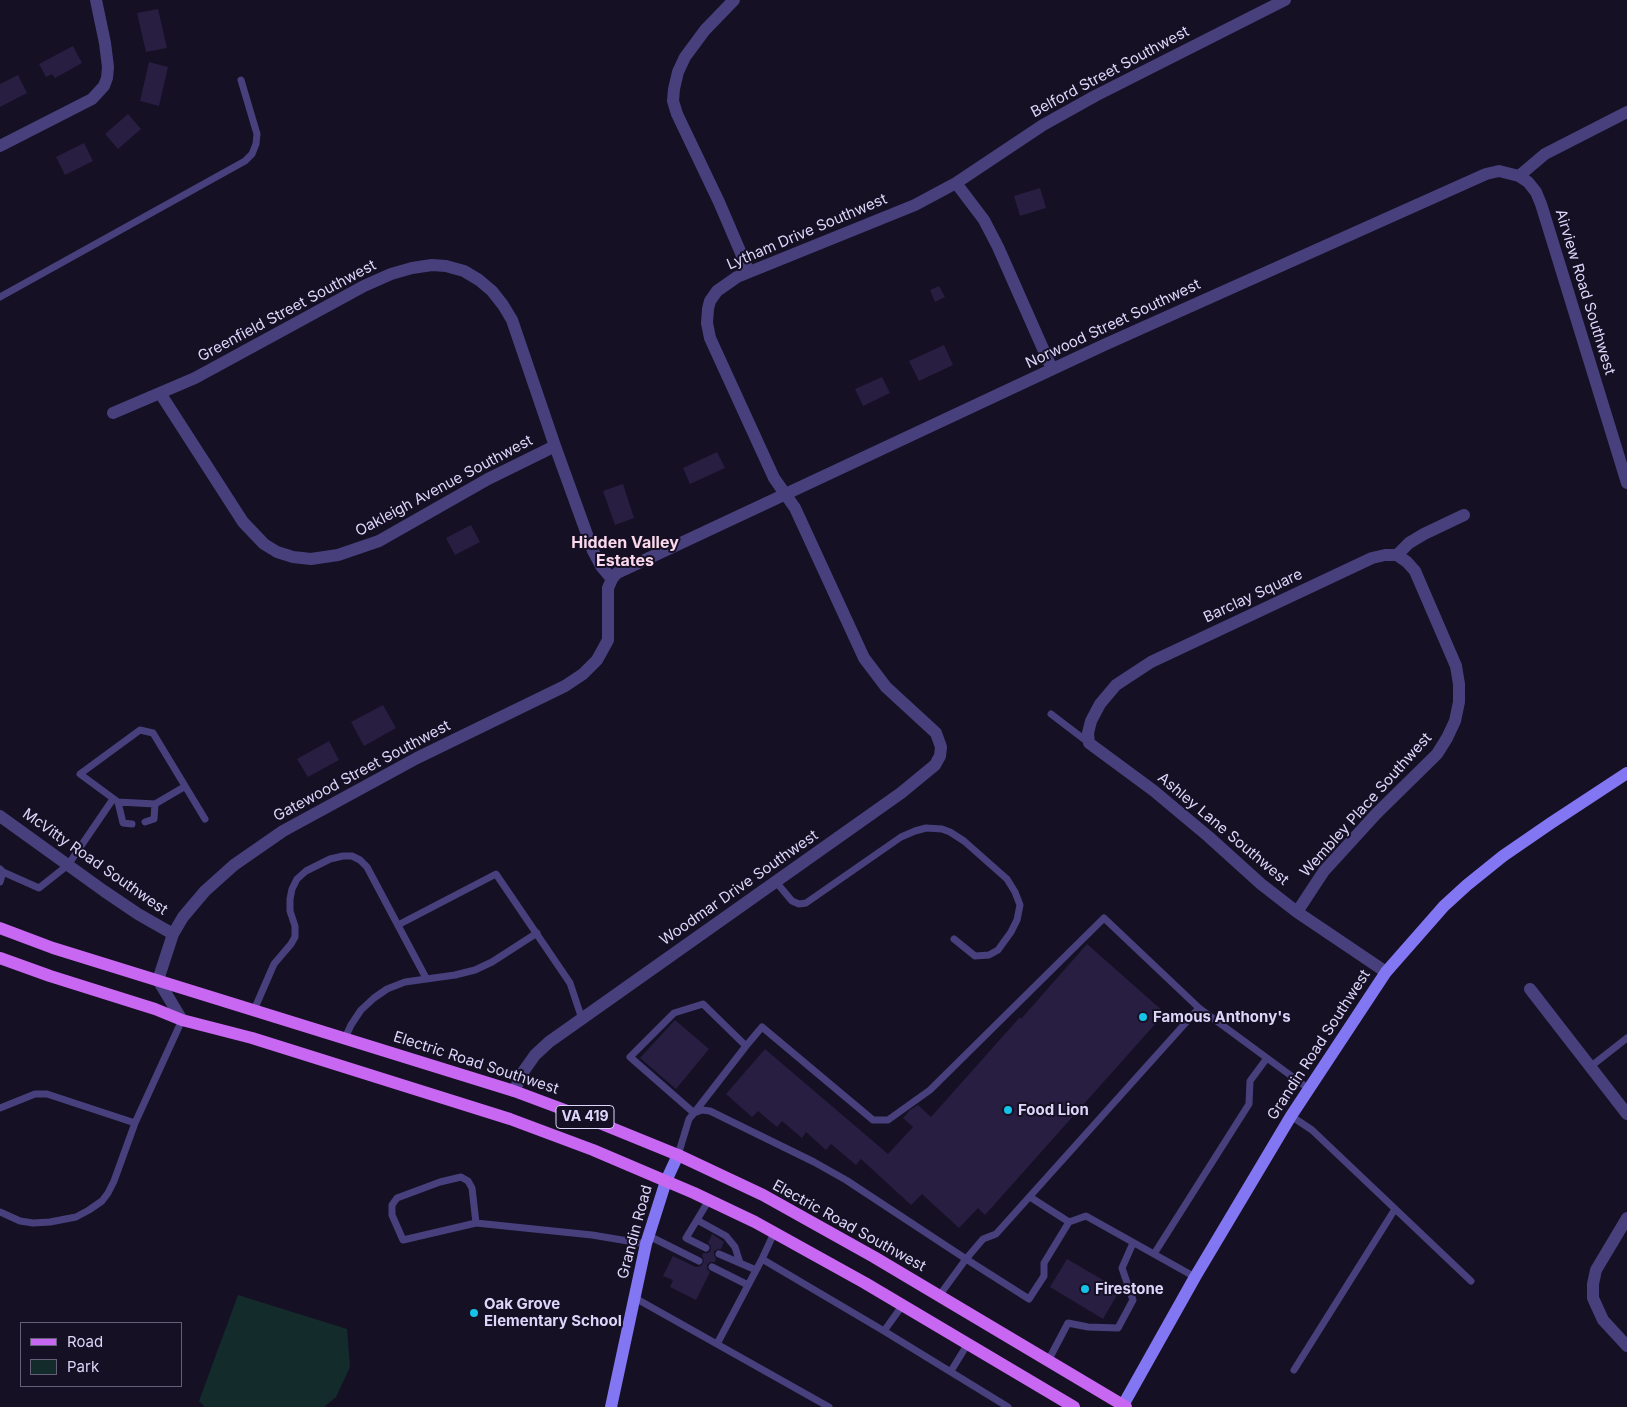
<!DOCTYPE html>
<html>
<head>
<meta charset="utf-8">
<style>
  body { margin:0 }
  #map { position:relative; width:1627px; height:1407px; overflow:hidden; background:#151023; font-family:Inter,sans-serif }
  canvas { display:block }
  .legend { position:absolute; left:20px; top:1322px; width:162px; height:65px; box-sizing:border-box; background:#151023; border:1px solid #655f79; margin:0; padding:6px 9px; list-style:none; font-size:15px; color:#ddd6fb }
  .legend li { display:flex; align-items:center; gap:10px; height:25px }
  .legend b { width:25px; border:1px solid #655f79 }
</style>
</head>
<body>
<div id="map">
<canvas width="1627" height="1407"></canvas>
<ul class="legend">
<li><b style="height:6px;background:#c867f1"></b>Road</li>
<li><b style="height:14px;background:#142b2c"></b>Park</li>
</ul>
</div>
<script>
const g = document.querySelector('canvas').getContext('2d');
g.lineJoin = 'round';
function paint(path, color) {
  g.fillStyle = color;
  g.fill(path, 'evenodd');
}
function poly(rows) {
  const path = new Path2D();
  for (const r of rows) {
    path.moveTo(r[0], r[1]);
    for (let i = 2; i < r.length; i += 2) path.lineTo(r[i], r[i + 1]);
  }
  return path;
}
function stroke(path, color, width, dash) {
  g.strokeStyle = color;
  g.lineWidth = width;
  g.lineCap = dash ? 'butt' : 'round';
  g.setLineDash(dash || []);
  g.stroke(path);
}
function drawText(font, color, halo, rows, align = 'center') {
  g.font = font + ' Inter,sans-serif';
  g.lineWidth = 4;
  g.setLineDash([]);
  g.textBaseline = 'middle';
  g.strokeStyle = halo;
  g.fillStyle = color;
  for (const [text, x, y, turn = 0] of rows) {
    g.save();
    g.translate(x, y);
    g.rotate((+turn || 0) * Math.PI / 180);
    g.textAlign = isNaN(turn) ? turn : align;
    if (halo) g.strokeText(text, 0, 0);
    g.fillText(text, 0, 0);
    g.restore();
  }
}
const green = poly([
  [238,1295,347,1329,350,1367,336,1397,324,1407,205,1407,199,1401]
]);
const building = poly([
  [158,9,167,48,146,52,137,13],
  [73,46,82,63,55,78,52,74,46,77,39,64],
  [149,62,168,67,159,106,140,101],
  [18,75,27,93,0,107,0,84],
  [128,114,141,129,118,149,105,134],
  [84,143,93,161,65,175,56,157],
  [1040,188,1046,208,1020,216,1014,196],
  [939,286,945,297,935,302,930,290],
  [944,345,953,365,919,381,909,361],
  [882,377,890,393,863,406,855,389],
  [717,452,725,468,690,484,683,468],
  [623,484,634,518,615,525,603,491],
  [471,525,480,542,455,555,446,538],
  [383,705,396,728,364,746,351,722],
  [329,741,339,760,308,777,297,759],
  [1087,944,1165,1013,985,1215,978,1208,959,1228,922,1194,911,1205,861,1159,856,1165,831,1144,826,1150,806,1132,802,1138,782,1121,777,1127,758,1111,752,1117,726,1094,765,1049,888,1154,913,1127,903,1118,910,1110,918,1105,931,1117,1020,1017,1021,1019],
  [675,1020,709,1049,676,1089,640,1058],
  [712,1234,724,1242,721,1249,718,1249,714,1251,714,1255,716,1259,715,1262,710,1262,707,1265,707,1269,710,1272,696,1300,670,1287,673,1280,663,1276,673,1256,696,1267,701,1266,704,1261,702,1256,703,1253,708,1253,711,1250,711,1246,708,1243],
  [1067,1259,1120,1290,1103,1319,1050,1287]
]);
const lane = poly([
  [0,297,245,161,252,154,256,144,257,134,241,80],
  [1051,714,1089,743],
  [184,787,155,804,118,802,80,774,140,730,153,733,205,819],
  [118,802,123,823,132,824],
  [145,822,154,819,155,804],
  [0,869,3,872,39,888,68,865,113,799],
  [0,882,3,872],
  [776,882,792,901,799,904,806,903,901,837,915,831,926,828,942,829,950,832,964,841,1007,879,1015,892,1020,905,1017,920,1011,932,998,950,989,955,975,956,954,939],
  [398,925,496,874,570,983,582,1019],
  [254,1010,274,964,291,944,295,937,295,926,290,911,290,899,292,889,297,879,306,871,330,859,343,856,352,856,360,860,367,867,426,978],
  [345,1038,351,1025,361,1010,374,998,387,989,405,982,455,975,475,970,492,962,537,933],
  [746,1046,703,1004,674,1013,630,1057,694,1113,746,1046,762,1027,873,1120,888,1120,930,1090,1104,918,1199,1008],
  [1590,1067,1627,1038],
  [0,1108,35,1094,47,1094,135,1123,114,1181,108,1193,102,1201,89,1210,76,1217,50,1222,33,1223,20,1221,0,1212],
  [1291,1116,1312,1130,1471,1281],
  [135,1123,182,1020],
  [678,1155,689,1119,694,1113,702,1110,710,1111,814,1162,846,1180,966,1259,983,1239,996,1234,1199,1008,1309,1089],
  [1030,1197,1069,1222,1086,1216,1195,1277],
  [697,1220,726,1236,735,1247,740,1263],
  [476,1223,472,1188,468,1181,461,1177,440,1182,397,1198,392,1205,392,1215,403,1240,476,1223,592,1235,646,1244],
  [649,1236,699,1261],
  [706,1248,686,1238,709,1200],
  [719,1254,756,1270],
  [1154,1254,1249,1104,1250,1081,1267,1058],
  [762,1259,774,1233],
  [712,1267,748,1285],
  [939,1296,966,1259,1029,1299,1044,1276,1044,1263,1069,1222],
  [635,1298,829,1407],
  [884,1331,1008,1407],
  [717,1344,762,1259,884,1331,902,1306],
  [1048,1361,1068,1323,1088,1327,1118,1328,1133,1300,1122,1268,1133,1243],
  [1294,1370,1395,1209],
  [951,1371,967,1345]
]);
const street = poly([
  [734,0,705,30,685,57,678,72,674,89,673,101,677,114,719,202,749,272],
  [0,146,92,99,104,86,107,78,108,67,105,43,96,0],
  [1519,176,1528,182,1536,192,1541,204,1627,483],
  [956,183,984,220,998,247,1052,369],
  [160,393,243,522,264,544,277,552,293,557,311,559,338,555,379,541,488,479,555,446],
  [113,413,195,378,364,286,391,274,412,268,432,265,446,266,464,271,479,280,492,291,503,305,512,320,555,446,593,551,601,566,612,579],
  [0,816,104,891,138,914,173,934],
  [1297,912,1324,871,1376,814,1437,754,1447,738,1455,721,1459,702,1459,684,1456,666,1415,571,1407,562,1397,555],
  [1386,972,1297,912,1261,884,1209,837,1154,791,1089,743,1088,733,1091,721,1100,704,1116,685,1151,662,1372,558,1385,555,1397,555,1409,543,1424,534,1464,515],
  [1530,989,1627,1114],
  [182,1020,158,980,173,934,183,917,205,891,234,865,283,831,417,758,565,686,583,674,597,660,608,640,608,588,612,579,617,573,1104,345,1486,174,1499,171,1519,176,1545,154,1627,112],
  [514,1091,523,1072,535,1055,549,1042,901,793,935,765,940,756,941,747,936,733,886,687,864,658,795,508,774,478,710,338,707,323,708,309,710,301,717,291,737,277,915,205,956,183,1043,125,1095,96,1285,0],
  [1627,1218,1596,1270,1593,1284,1593,1298,1603,1320,1627,1346]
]);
const secondary = poly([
  [611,1407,646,1244,666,1181,678,1155],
  [1122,1407,1195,1277,1291,1116,1386,972,1444,906,1467,885,1503,856,1551,823,1627,773]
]);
const primary = poly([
  [0,928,53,948,514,1091,597,1122,678,1155,763,1195,874,1257,1126,1407],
  [0,958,50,976,155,1009,182,1020,252,1038,510,1119,593,1150,694,1193,755,1222,865,1283,1074,1407]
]);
const markers = [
  [1143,1017,5,"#15c3e8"],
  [1008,1110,5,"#15c3e8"],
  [1085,1289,5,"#15c3e8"],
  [474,1313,5,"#15c3e8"]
];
const shields = [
  [585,1117,58]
];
const shieldNames = [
  ["VA 419",585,1117]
];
const streetNames = [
  ["Belford Street Southwest",1110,72,-28],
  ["Lytham Drive Southwest",807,232,-23],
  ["Airview Road Southwest",1585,292,73],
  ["Greenfield Street Southwest",287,311,-28],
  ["Norwood Street Southwest",1113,324,-25],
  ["Oakleigh Avenue Southwest",444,486,-28],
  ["Barclay Square",1253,596,-25],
  ["Gatewood Street Southwest",362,771,-28],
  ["Wembley Place Southwest",1366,805,-48],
  ["Ashley Lane Southwest",1223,829,40],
  ["McVitty Road Southwest",95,862,35],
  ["Woodmar Drive Southwest",739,888,-35],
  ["Grandin Road Southwest",1319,1045,-57],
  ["Electric Road Southwest",476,1063,18],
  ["Electric Road Southwest",849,1226,29],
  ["Grandin Road",635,1232,-75]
];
const poiNames = [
  ["Famous Anthony's",1153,1017],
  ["Food Lion",1018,1110],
  ["Firestone",1095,1289],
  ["Oak Grove",484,1304],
  ["Elementary School",484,1321]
];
const neighbourhoodNames = [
  ["Hidden Valley",625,543],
  ["Estates",625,561]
];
paint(green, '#142b2c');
paint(building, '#281e42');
stroke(lane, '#47407d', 7);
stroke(street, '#47407d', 12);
stroke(secondary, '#8276f2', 12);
stroke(primary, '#c867f1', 12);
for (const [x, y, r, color] of markers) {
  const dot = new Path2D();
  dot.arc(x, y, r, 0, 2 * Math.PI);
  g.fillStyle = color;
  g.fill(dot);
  stroke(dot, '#151023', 2);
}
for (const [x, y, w] of shields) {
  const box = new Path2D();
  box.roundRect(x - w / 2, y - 11.5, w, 23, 4);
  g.fillStyle = '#151023';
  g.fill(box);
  stroke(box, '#ddd6fb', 1);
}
drawText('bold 14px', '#ddd6fb', null, shieldNames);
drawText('15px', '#ddd6fb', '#151023', streetNames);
drawText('bold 15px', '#ddd6fb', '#151023', poiNames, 'left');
drawText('bold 16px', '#fbd8ec', '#151023', neighbourhoodNames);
</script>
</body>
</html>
